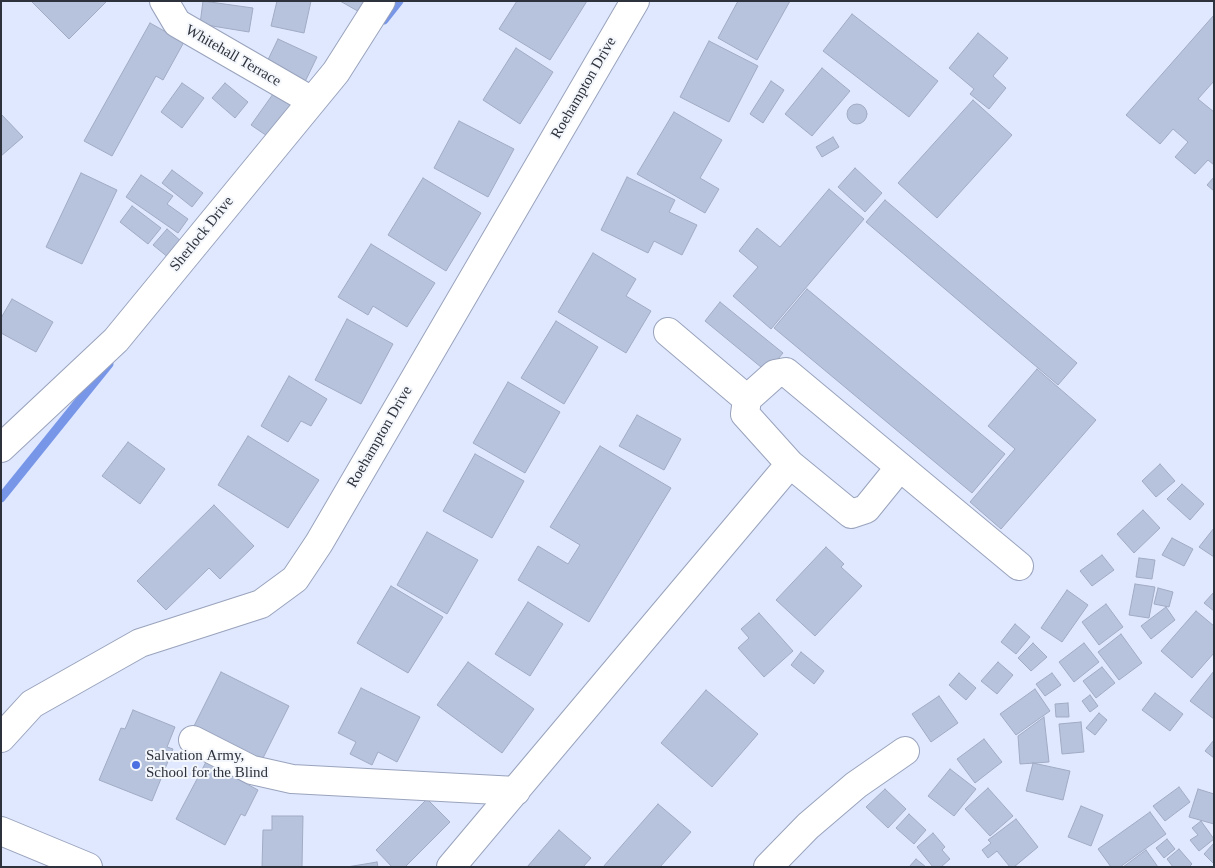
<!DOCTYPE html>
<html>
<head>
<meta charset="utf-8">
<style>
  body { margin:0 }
  #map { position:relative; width:1215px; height:868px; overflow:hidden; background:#dfe8fe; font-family:"Times New Roman",serif }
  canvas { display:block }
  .frame { position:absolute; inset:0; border:2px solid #2e323c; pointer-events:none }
</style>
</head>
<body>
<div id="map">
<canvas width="1215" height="868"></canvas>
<div class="frame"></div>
</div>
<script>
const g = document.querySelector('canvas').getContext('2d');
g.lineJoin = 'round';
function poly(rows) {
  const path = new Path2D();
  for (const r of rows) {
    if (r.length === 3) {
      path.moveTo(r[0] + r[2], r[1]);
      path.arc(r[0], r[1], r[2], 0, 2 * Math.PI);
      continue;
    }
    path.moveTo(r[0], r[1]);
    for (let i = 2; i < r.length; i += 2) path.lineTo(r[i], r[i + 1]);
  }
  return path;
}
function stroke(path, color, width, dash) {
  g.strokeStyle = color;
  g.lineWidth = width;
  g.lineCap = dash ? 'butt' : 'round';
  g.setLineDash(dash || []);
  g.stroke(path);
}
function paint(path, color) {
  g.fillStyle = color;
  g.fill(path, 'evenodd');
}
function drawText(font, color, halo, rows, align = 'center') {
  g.font = font + ' "Times New Roman",serif';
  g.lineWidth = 4;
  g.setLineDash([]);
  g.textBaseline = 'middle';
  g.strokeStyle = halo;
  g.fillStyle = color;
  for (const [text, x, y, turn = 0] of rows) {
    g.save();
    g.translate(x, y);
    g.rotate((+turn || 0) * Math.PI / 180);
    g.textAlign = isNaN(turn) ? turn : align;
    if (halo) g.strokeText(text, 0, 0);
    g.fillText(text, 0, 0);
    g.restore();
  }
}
const stream = poly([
  [384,20,399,1],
  [1,498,109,364]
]);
const building = poly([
  [31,1,107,1,69,39,31,1],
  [203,1,253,8,249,32,200,24,203,1],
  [277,1,311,1,304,33,271,26,277,1],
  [340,1,369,1,363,14,340,1],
  [517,1,587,1,550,60,499,29,517,1],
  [738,1,790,1,757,60,718,38,738,1],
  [852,14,938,81,909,117,823,51,852,14],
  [1214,15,1214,81,1198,99,1214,112,1214,165,1208,160,1195,174,1175,157,1188,142,1173,129,1160,144,1126,115,1214,15],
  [150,23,184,42,163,80,156,76,112,156,84,141,150,23],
  [978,33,1008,58,993,76,1006,88,989,109,970,94,974,89,949,68,978,33],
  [278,39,317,57,302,88,263,70,278,39],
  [709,41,758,66,729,122,680,97,709,41],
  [516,48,553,72,520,124,483,100,516,48],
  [822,68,850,91,812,136,785,114,822,68],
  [771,81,784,90,763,123,750,114,771,81],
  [182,83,204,98,182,128,161,112,182,83],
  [225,83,248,102,235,118,212,98,225,83],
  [278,87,300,102,273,140,251,125,278,87],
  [973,100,1012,135,937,218,898,183,973,100],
  [857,114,10],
  [674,112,722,140,700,178,719,189,705,213,637,174,674,112],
  [1,114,23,137,1,156,1,114],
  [459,121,514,149,488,197,434,168,459,121],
  [833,137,839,147,822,157,816,147,833,137],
  [855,168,882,193,865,212,838,187,855,168],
  [172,170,203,193,192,207,162,183,172,170],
  [81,173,117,190,82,264,46,247,81,173],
  [141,175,173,196,167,204,188,219,178,233,126,197,141,175],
  [627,177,675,200,669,212,697,225,682,255,654,241,648,253,601,230,627,177],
  [1214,177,1214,191,1207,185,1214,177],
  [423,178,481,213,446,271,388,235,423,178],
  [829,189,864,219,771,329,733,296,758,267,739,251,757,228,780,247,829,189],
  [885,200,1077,363,1058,385,866,222,885,200],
  [132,206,161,228,148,244,120,222,132,206],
  [167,229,182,242,169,258,153,245,167,229],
  [371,244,435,283,407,327,373,306,368,315,338,297,371,244],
  [593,253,636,279,626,296,651,311,626,353,558,312,593,253],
  [807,289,1005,454,972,493,774,328,807,289],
  [12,299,53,322,36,352,1,333,1,318,12,299],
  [720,302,783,353,767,372,705,321,720,302],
  [347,319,393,344,361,404,315,380,347,319],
  [556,321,598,347,564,404,521,378,556,321],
  [1037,369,1096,420,1001,529,970,502,1015,449,988,426,1037,369],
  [289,376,327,399,311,426,301,421,288,442,261,426,289,376],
  [508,382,560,412,525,473,473,443,508,382],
  [637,415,681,439,664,470,619,446,637,415],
  [248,436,319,480,288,528,218,485,248,436],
  [128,442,165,469,140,504,102,476,128,442],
  [600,446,671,488,589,622,518,580,538,546,568,564,580,545,550,527,600,446],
  [475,454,524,481,492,538,443,511,475,454],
  [1160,464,1175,481,1156,497,1142,481,1160,464],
  [1182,484,1204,504,1190,520,1167,499,1182,484],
  [214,505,254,546,220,579,209,568,166,610,137,581,214,505],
  [1143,510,1160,528,1134,553,1117,534,1143,510],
  [1214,528,1214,557,1199,547,1214,528],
  [427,532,478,560,447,614,397,585,427,532],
  [1172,538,1193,549,1184,566,1162,555,1172,538],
  [826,547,844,564,841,567,862,586,815,636,776,600,826,547],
  [1102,555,1114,570,1092,586,1080,571,1102,555],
  [1139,558,1155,560,1152,579,1136,577,1139,558],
  [1135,584,1155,587,1149,618,1129,615,1135,584],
  [391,586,443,617,408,673,357,643,391,586],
  [1158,588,1173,592,1169,607,1154,604,1158,588],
  [1067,590,1088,605,1062,642,1041,628,1067,590],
  [1214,592,1214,611,1204,603,1214,592],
  [528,602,563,624,530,676,495,654,528,602],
  [1106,604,1123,627,1099,645,1082,622,1106,604],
  [1166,607,1175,620,1151,639,1141,626,1166,607],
  [1196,611,1214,626,1214,653,1192,678,1161,651,1196,611],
  [759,613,793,651,764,677,738,648,749,638,741,629,759,613],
  [1015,624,1030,637,1016,654,1001,642,1015,624],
  [1121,634,1142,663,1119,680,1098,652,1121,634],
  [1033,643,1047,657,1031,671,1018,658,1033,643],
  [1084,643,1099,662,1074,682,1059,662,1084,643],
  [801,652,824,671,814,684,791,665,801,652],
  [468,662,534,709,502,753,437,705,468,662],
  [998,662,1013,675,997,694,981,681,998,662],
  [1102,667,1115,683,1096,698,1083,681,1102,667],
  [1214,671,1214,719,1190,701,1214,671],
  [221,672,289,706,262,760,194,726,221,672],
  [959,673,976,688,966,700,949,685,959,673],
  [1052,673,1061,685,1045,696,1036,684,1052,673],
  [361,688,420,717,397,762,378,752,372,765,350,754,356,742,338,733,361,688],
  [1035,689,1050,711,1016,735,1000,714,1035,689],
  [706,690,758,734,712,787,661,743,706,690],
  [1155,693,1183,714,1170,731,1142,710,1155,693],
  [1090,695,1098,706,1090,712,1082,701,1090,695],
  [939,696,958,723,931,742,912,714,939,696],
  [1068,703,1069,717,1056,717,1055,704,1068,703],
  [133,710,175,727,167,747,173,749,152,801,99,780,121,728,125,729,133,710],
  [1099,713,1107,720,1095,735,1086,728,1099,713],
  [1044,717,1049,762,1020,764,1018,736,1044,717],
  [1081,722,1084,752,1062,754,1059,724,1081,722],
  [984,739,1002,762,975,783,957,759,984,739],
  [1214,740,1214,758,1205,751,1214,740],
  [206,762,258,790,245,816,241,814,225,845,176,819,206,762],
  [1033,763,1070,771,1063,800,1026,791,1033,763],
  [950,769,976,789,954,816,928,796,950,769],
  [1179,787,1190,802,1165,821,1153,806,1179,787],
  [988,788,1013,816,990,836,965,809,988,788],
  [885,789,906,809,888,828,866,807,885,789],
  [1198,789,1214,794,1214,824,1189,817,1198,789],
  [427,799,450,822,405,867,392,867,376,850,427,799],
  [658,804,691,832,660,867,603,867,658,804],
  [1081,806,1103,815,1091,846,1068,837,1081,806],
  [1150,812,1166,834,1120,867,1111,867,1098,849,1150,812],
  [909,814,926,830,914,844,896,828,909,814],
  [272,816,303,816,302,867,262,867,263,830,272,830,272,816],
  [1016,819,1038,847,1014,867,1010,867,997,851,988,858,982,850,991,843,988,840,1016,819],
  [1201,821,1214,839,1199,851,1190,840,1198,835,1192,828,1201,821],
  [559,830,591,858,583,867,527,867,559,830],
  [933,833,945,847,942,850,950,859,941,867,933,867,917,847,933,833],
  [1167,839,1175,849,1164,858,1156,848,1167,839],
  [1214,843,1214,864,1204,854,1214,843],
  [1179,849,1192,864,1189,867,1173,867,1167,859,1179,849],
  [1146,850,1158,867,1123,867,1146,850],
  [916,859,926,867,909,867,916,859],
  [377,862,378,867,347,867,377,862]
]);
const minor = poly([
  [164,1,177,23,312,101],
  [668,332,747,399],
  [1,448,116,340,336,72,381,1],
  [790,464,745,414,747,399,775,374,786,372,900,467],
  [1,738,32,704,140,643,261,604,295,579,319,543,635,1],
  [193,740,252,770,292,779,516,791],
  [451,867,790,464,851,514,866,509,900,467,1019,566],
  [768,867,808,826,856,785,905,751]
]);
const major = poly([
  [1,831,88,867]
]);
const markers = [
  [136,765,5,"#4c6fe2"]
];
const streetNames = [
  ["Whitehall Terrace",233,56,30],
  ["Roehampton Drive",584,88,-60],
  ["Sherlock Drive",202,234,-51],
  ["Roehampton Drive",380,437,-60]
];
const poiNames = [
  ["Salvation Army,",146,756],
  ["School for the Blind",146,773]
];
stroke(stream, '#7896e8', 9);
paint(building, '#b7c2dc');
stroke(building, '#a1abc4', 1);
stroke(minor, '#99a3bc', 30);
stroke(major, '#99a3bc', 30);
stroke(minor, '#fff', 28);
stroke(major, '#fff', 28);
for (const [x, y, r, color] of markers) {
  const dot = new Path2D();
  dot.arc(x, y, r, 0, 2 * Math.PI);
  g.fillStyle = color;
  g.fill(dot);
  stroke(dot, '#f3f6fb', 2);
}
drawText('15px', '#2e323c', '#f3f6fb', streetNames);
drawText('15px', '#2e323c', '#f3f6fb', poiNames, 'left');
</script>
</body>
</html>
